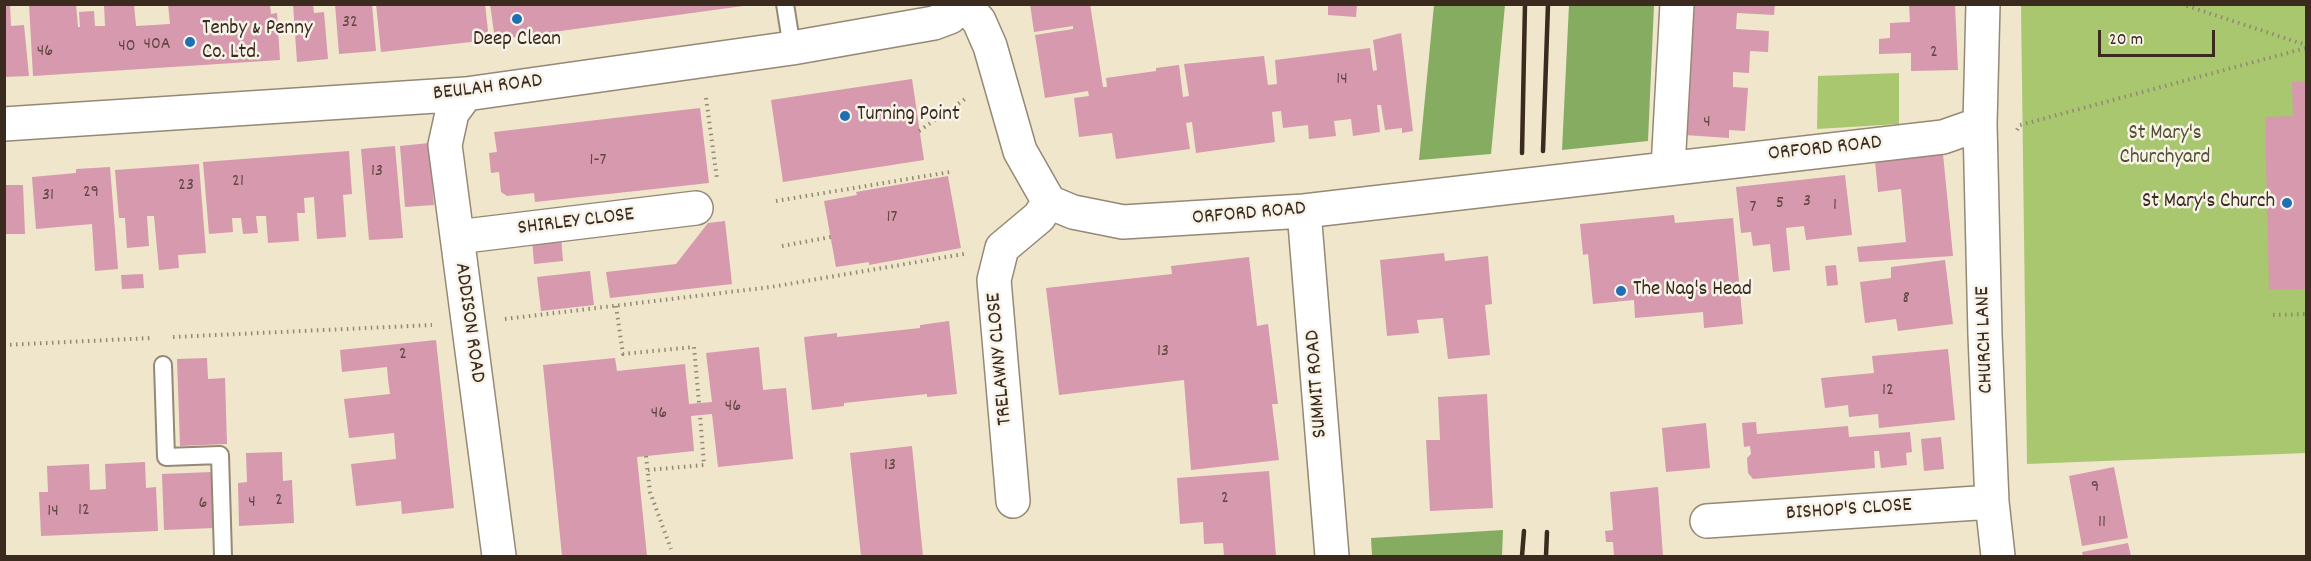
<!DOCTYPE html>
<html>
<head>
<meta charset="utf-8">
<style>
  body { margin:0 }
  #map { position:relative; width:2311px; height:561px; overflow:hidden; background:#efe6cc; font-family:Dekko,sans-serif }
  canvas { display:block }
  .frame { position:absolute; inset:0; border:6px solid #3b2a1e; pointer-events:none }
  .scale { position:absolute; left:2098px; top:30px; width:117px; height:27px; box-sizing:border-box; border:3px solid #3b2a1e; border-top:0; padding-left:8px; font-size:18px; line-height:21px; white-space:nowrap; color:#3b2a1e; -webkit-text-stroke:4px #f7f3e8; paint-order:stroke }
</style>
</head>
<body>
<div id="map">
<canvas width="2311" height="561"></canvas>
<div class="frame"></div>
<div class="scale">20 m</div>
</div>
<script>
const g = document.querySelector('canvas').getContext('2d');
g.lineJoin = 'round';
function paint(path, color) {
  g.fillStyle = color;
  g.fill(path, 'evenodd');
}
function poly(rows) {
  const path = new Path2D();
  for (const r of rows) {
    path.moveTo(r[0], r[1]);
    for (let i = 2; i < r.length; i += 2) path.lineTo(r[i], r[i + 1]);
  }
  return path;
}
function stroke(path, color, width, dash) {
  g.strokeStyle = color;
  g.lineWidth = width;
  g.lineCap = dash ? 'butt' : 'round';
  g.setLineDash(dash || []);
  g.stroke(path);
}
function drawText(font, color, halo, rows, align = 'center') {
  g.font = font + ' Dekko,sans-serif';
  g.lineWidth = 5;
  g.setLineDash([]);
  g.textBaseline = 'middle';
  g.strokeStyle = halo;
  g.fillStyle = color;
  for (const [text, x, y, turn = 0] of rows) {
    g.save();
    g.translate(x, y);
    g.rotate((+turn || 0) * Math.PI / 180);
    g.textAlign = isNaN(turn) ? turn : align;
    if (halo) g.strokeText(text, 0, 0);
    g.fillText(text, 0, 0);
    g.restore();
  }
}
const green = poly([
  [2021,5,2306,5,2306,453,2027,464],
  [1899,73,1899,124,1817,129,1818,76]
]);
const forest = poly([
  [1434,5,1505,5,1491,154,1419,160],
  [1569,5,1654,5,1648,141,1562,150],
  [1503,530,1502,556,1372,556,1371,538]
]);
const building = poly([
  [4,4,10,4,11,26,24,25,29,76,4,77],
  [29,4,76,4,78,27,80,27,79,12,94,11,95,26,105,26,104,4,134,4,136,26,170,24,168,4,270,4,271,14,277,13,280,60,33,76],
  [293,4,313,4,314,13,324,12,328,59,297,62],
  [335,4,372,4,376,51,339,54],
  [376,4,485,4,489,40,381,52],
  [490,4,743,4,743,6,495,40],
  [1030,4,1090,4,1103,87,1107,87,1106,78,1156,71,1156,68,1179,65,1183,97,1189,96,1184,64,1264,56,1268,85,1277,84,1275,60,1370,48,1373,71,1377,70,1373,40,1401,33,1413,131,1402,133,1402,128,1385,130,1381,105,1377,105,1380,132,1353,136,1351,119,1334,121,1336,136,1309,139,1308,125,1283,128,1281,111,1272,112,1275,142,1196,153,1192,122,1186,123,1190,149,1116,159,1112,133,1079,137,1074,98,1089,96,1088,91,1045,98,1035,35,1073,29,1073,26,1034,32],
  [1328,4,1357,4,1356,17,1328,15],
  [1693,4,1775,4,1774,15,1737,13,1736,29,1769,31,1768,52,1750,51,1749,73,1733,72,1733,87,1748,88,1745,131,1729,130,1729,138,1685,135],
  [1909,4,1955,4,1958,70,1911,71,1911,53,1879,54,1879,39,1890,38,1890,23,1910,22],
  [912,79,924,160,783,182,771,100],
  [2306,81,2306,289,2269,290,2265,117,2293,116,2292,82],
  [700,108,709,183,535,202,534,193,507,196,501,192,499,172,491,173,489,153,497,152,494,132],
  [429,143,434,205,405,207,400,146],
  [395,146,403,238,369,240,361,149],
  [349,151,352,194,343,195,346,237,317,239,314,197,304,198,305,213,297,213,299,241,268,243,266,216,256,216,258,233,243,234,241,218,232,218,233,232,209,234,203,162],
  [1943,154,1953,256,1859,262,1857,247,1906,242,1901,189,1878,192,1875,161],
  [199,164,206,253,178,255,179,268,159,270,154,216,147,216,149,246,127,248,125,218,119,218,115,170],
  [110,167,118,269,95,271,92,224,36,229,32,177,76,173,76,169],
  [1845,175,1852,235,1806,240,1804,226,1786,228,1790,270,1773,272,1770,244,1753,246,1751,232,1741,233,1736,187],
  [948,176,961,248,869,265,869,262,836,267,824,201,857,195,856,192],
  [4,185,23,185,25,234,4,234],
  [1674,215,1675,223,1733,218,1743,324,1704,328,1703,312,1635,318,1634,300,1593,304,1588,254,1583,255,1580,224],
  [725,221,732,284,610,298,606,272,676,264,708,223],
  [561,236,563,261,534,264,532,239],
  [1444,253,1445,261,1488,256,1492,304,1485,305,1490,355,1448,359,1443,318,1417,320,1419,333,1387,336,1380,260],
  [1249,257,1257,326,1268,324,1278,404,1272,404,1279,460,1191,470,1184,380,1059,395,1046,288,1172,274,1171,266],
  [1945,260,1953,324,1898,331,1896,319,1865,323,1860,282,1891,278,1891,267],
  [1836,265,1838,285,1827,286,1825,266],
  [590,271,594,305,541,311,537,277],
  [143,274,144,288,122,289,121,275],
  [949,321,957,394,927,397,927,394,844,403,844,406,812,410,804,337,837,333,837,337,920,328,920,325],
  [436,340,454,508,402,514,401,501,356,506,351,464,396,459,394,433,349,438,344,399,390,394,388,379,387,367,342,372,340,350],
  [759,347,763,390,786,388,793,459,718,467,712,414,691,416,694,451,637,457,647,556,562,556,543,365,615,358,617,371,685,364,689,404,712,402,706,353],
  [1948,349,1955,420,1879,428,1878,414,1849,417,1848,405,1825,408,1821,378,1874,373,1872,356],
  [207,358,208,379,225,378,227,444,180,446,177,359],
  [1487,394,1493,508,1430,511,1426,440,1440,440,1438,397],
  [1756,422,1757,434,1848,426,1849,437,1910,432,1912,452,1906,453,1907,465,1881,468,1879,451,1874,451,1875,468,1753,479,1748,473,1747,458,1751,454,1750,446,1744,447,1742,423],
  [1706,423,1710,468,1666,472,1662,428],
  [1941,437,1944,469,1924,471,1921,439],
  [912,446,923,556,861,556,850,453],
  [282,452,283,481,292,480,294,523,239,526,238,483,247,482,246,453],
  [145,462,146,488,156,487,158,531,41,536,39,492,48,492,47,466,89,464,90,490,106,489,105,464],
  [2114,467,2128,538,2082,546,2069,476],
  [1269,471,1276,556,1224,556,1223,543,1204,544,1203,522,1180,524,1177,478],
  [212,472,214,528,164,530,162,474],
  [1658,487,1663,556,1614,556,1613,542,1606,542,1605,531,1613,530,1610,492],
  [2128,543,2131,556,2083,556,2082,552]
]);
const path = poly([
  [2181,4,2306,45],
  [706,98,717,179],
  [2017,130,2020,125,2306,48],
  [919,131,968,97],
  [776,201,950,172],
  [782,246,831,237],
  [616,306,623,354,694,347,699,403],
  [2273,315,2306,314],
  [505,319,771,287,964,254],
  [173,337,432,325],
  [4,345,151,338],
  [646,456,650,492,671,549],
  [648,470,704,465,700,415]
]);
const lane = poly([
  [785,4,792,48],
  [163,365,166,457,220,455,223,556]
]);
const street = poly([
  [964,4,979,21,990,46,1020,151,1049,202,1073,212,1123,222,1304,211,1943,137,1980,124],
  [1983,4,1980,124,1985,335,1992,502,1998,556],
  [466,94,452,113,445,145,499,556],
  [4,124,466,94,792,48,934,23,950,17,963,4],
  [1668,168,1677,4],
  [1304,211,1332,556],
  [457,237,696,208],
  [1013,501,994,280,1002,248,1039,217,1049,202],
  [1707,521,1992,502]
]);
const rail = poly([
  [1543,151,1548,4],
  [1522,153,1525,4],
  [1522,556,1524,531],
  [1546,556,1547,532]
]);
const markers = [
  [517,19,6,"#1f6fb2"],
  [190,42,6,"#1f6fb2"],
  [845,116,6,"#1f6fb2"],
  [2287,203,6,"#1f6fb2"],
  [1621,291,6,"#1f6fb2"]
];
const numberNames = [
  ["32",350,24],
  ["40A",157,46],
  ["40",127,48],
  ["46",45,53],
  ["2",1934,54],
  ["14",1342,81],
  ["4",1707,124],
  ["1-7",598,162],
  ["13",377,173],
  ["21",238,183],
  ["23",186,187],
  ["29",91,194],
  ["31",48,197],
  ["3",1807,203],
  ["5",1780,205],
  ["1",1835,207],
  ["7",1753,209],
  ["17",892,219],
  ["8",1906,300],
  ["13",1163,353],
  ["2",403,356],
  ["12",1888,392],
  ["46",733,408],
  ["46",659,415],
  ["13",890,467],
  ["9",2095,489],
  ["2",1225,500],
  ["2",279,502],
  ["4",252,504],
  ["6",203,505],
  ["12",84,512],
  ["14",53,513],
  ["11",2102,524]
];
const poiNames = [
  ["Tenby & Penny",202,30],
  ["Co. Ltd.",202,54],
  ["Deep Clean",517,41,"center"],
  ["Turning Point",857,116],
  ["St Mary's Church",2275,203,"right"],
  ["The Nag's Head",1633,291]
];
const streetNames = [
  ["BEULAH ROAD",488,89,-7],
  ["ORFORD ROAD",1825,150,-6],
  ["ORFORD ROAD",1249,215,-5],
  ["SHIRLEY CLOSE",576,223,-7],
  ["ADDISON ROAD",468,323,82],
  ["CHURCH LANE",1986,340,-92],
  ["TRELAWNY CLOSE",1001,359,-95],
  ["SUMMIT ROAD",1318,384,-94],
  ["BISHOP'S CLOSE",1849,511,-4]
];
const parkNames = [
  ["St Mary's",2165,135],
  ["Churchyard",2165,159]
];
paint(green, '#a8c76f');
paint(forest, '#86ac62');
paint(building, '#d699ae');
stroke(lane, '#958875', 20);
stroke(street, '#958875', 36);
stroke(path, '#958875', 4, [1.5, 4.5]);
stroke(lane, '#fff', 16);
stroke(street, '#fff', 33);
stroke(rail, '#3b2a1e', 4.5);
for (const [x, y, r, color] of markers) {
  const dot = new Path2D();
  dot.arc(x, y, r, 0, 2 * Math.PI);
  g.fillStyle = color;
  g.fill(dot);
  stroke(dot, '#f7f3e8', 2);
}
drawText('18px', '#624642', null, numberNames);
drawText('21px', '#3b2a1e', '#f7f3e8', poiNames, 'left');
drawText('21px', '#3b2a1e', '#f7f3e8', streetNames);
drawText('21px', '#565132', '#f7f3e8', parkNames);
</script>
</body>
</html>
